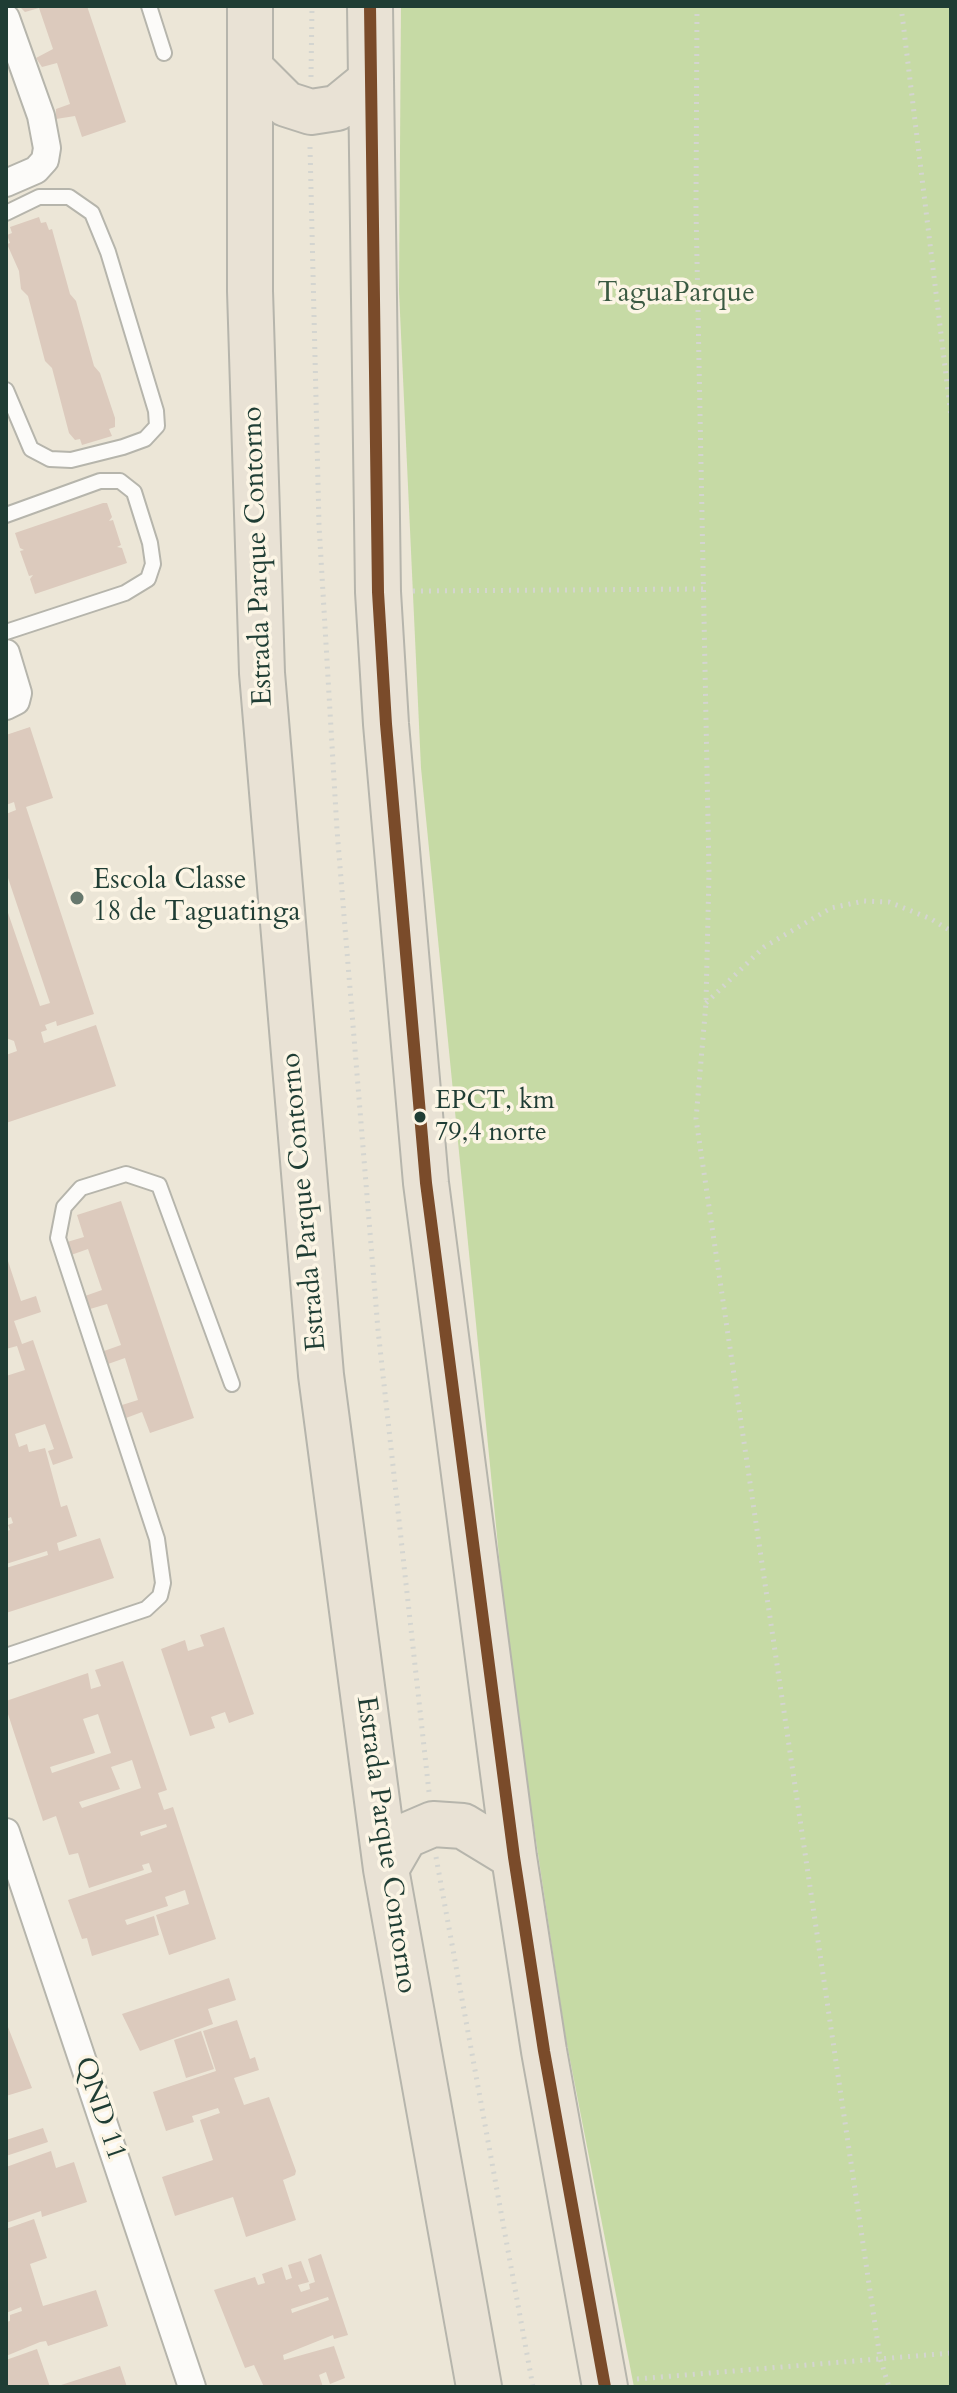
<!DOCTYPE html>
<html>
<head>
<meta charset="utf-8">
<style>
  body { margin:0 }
  #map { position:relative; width:957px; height:2393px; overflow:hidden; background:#ece6d7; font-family:Cardo,serif }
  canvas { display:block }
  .frame { position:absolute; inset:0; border:8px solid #1f3d34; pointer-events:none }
</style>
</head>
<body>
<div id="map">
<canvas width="957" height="2393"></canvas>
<div class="frame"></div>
</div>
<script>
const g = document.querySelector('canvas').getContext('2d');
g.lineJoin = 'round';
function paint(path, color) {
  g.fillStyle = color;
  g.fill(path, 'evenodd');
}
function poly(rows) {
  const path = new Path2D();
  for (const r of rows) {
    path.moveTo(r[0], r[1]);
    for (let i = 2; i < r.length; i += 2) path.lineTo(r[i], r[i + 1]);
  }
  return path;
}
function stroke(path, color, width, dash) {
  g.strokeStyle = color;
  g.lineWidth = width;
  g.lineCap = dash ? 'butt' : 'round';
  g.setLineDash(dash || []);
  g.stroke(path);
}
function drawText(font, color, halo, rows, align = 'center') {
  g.font = font + ' Cardo,serif';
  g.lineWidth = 7;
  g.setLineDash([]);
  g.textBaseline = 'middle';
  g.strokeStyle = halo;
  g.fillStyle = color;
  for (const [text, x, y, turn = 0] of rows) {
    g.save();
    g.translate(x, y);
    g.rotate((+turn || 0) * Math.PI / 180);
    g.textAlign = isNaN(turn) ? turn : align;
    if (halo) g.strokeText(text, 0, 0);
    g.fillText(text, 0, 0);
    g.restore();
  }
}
const green = poly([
  [401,6,951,6,951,2387,634,2387,565,2034,510,1667,421,768,399,291]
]);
const building = poly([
  [19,6,87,6,126,122,82,137,75,116,56,119,56,109,70,104,57,63,42,67,36,58,53,49,39,8,25,12],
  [39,217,41,223,46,222,49,230,52,229,70,294,76,301,94,366,100,373,115,418,115,427,109,429,112,436,82,445,80,439,75,440,69,433,52,368,45,361,28,296,21,289,19,271,7,244,10,243,7,235,12,233,10,227],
  [103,503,107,503,112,517,109,521,113,520,121,545,117,547,122,548,127,563,35,594,30,579,33,575,29,576,20,551,24,550,20,548,15,533],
  [30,727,53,798,26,807,94,1014,57,1026,56,1021,45,1025,47,1030,41,1032,44,1043,96,1025,116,1086,6,1123,6,1055,17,1051,14,1041,6,1038,6,907,40,1006,50,1003,6,872,6,814,16,810,14,802,6,805,6,735],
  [121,1201,194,1418,150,1433,142,1412,126,1418,122,1405,138,1400,125,1358,108,1364,104,1351,121,1345,107,1304,90,1309,85,1296,102,1290,88,1249,71,1255,67,1242,84,1237,77,1215],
  [8,1261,21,1301,36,1296,41,1312,14,1321,22,1344,33,1340,73,1458,53,1465,48,1451,54,1449,45,1424,15,1434,19,1447,27,1444,29,1452,45,1448,61,1507,67,1505,77,1536,57,1543,59,1551,100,1538,114,1578,6,1613,6,1568,48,1555,47,1551,6,1564,6,1531,10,1530,8,1525,13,1523,11,1517,6,1519,6,1376,25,1370,17,1346,6,1349],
  [224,1627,254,1714,229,1723,225,1712,211,1717,215,1728,190,1736,161,1649,185,1640,188,1651,204,1646,200,1635],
  [123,1661,167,1790,158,1793,164,1810,173,1807,216,1939,169,1955,156,1915,189,1904,185,1890,165,1897,168,1906,125,1920,127,1925,154,1916,159,1935,92,1956,87,1938,82,1939,68,1900,152,1872,149,1863,142,1865,144,1870,89,1888,78,1853,69,1855,56,1816,43,1821,6,1708,6,1701,88,1673,91,1689,101,1686,95,1670],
  [98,1714,111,1753,52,1773,50,1767,95,1753,83,1719],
  [132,1760,141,1788,82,1808,79,1802,120,1789,111,1767],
  [166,1824,167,1827,141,1836,140,1832],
  [229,1978,236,2000,208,2009,213,2024,140,2051,122,2014],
  [237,2020,250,2059,255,2057,259,2070,234,2078,244,2105,269,2097,296,2171,295,2175,283,2180,296,2220,246,2237,233,2197,175,2216,162,2177,213,2160,200,2120,220,2113,218,2108,192,2116,194,2122,166,2131,153,2092,216,2071,203,2031],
  [6,2022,32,2088,6,2096],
  [201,2031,214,2069,186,2078,174,2040],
  [43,2128,48,2142,6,2156,6,2140],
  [51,2151,56,2168,74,2162,87,2202,42,2217,41,2211,6,2223,6,2167],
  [34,2219,47,2258,30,2264,43,2306,96,2290,108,2326,48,2346,46,2341,40,2342,6,2356,6,2322,10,2321,10,2315,22,2311,21,2307,6,2313,6,2229],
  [321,2254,348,2335,334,2339,333,2335,283,2355,284,2360,334,2346,345,2378,330,2384,326,2372,319,2375,323,2387,264,2387,254,2365,245,2368,214,2290,255,2277,258,2285,265,2283,262,2274,282,2267,286,2280,292,2278,288,2265,301,2261,309,2282,298,2285,301,2292,310,2289,309,2284,315,2282,308,2259],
  [328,2297,329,2300,292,2313,291,2309],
  [37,2349,50,2387,6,2387,6,2360],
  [120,2366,127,2387,58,2387,58,2386]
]);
const path = poly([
  [697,6,696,209,709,872,706,1003,696,1119,880,2358,889,2387],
  [901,6,951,416],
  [311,77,312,6],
  [310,147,319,525,337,830,378,1330,429,1792],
  [413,591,704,589],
  [706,1003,764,947,831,908,864,901,889,902,931,919,951,931],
  [436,1857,533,2387],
  [637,2379,951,2353]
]);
const lane = poly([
  [149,6,164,53],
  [6,213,39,197,69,197,92,213,108,252,156,411,157,426,145,439,123,447,71,460,50,459,31,449,6,390],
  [6,515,100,481,120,481,134,492,150,543,153,564,148,579,125,593,6,632],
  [6,1656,146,1609,160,1596,163,1583,157,1539,58,1238,64,1207,81,1188,126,1174,159,1185,232,1384]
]);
const street = poly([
  [6,18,41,116,47,148,45,160,36,170,6,183],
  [6,653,18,693,16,701,6,706],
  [6,1832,192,2387]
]);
const highway = poly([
  [250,6,250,291,262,673,321,1375,386,1869,479,2387],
  [370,6,378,592,386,724,426,1183,514,1857,544,2051,605,2387],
  [250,68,286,104,311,112,337,108,370,81],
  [386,1869,405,1836,433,1824,463,1826,514,1857]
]);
const bus1 = poly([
  [370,6,378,592,386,724,426,1183,514,1857,544,2051,605,2387]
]);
const markers = [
  [77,898,8,"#67786d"],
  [420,1117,7,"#1f3d34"]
];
const busNames = [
  ["EPCT, km",435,1102],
  ["79,4 norte",435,1134]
];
const parkNames = [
  ["TaguaParque",676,295]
];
const streetNames = [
  ["Estrada Parque Contorno",259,556,-92],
  ["Estrada Parque Contorno",305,1202,-95],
  ["Estrada Parque Contorno",385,1845,82],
  ["QND 11",99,2109,71]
];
const poiNames = [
  ["Escola Classe",93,882],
  ["18 de Taguatinga",93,914]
];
paint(green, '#c6daa5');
paint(building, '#dccabd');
stroke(lane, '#b6b5ac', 18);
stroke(street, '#b6b5ac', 30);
stroke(highway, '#b6b5ac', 48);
stroke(path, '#d4d5d0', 5, [2, 6]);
stroke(lane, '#fcfbf9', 14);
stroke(street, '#fcfbf9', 26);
stroke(highway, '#e9e2d5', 44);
stroke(bus1, '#7a4b2a', 12);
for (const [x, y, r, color] of markers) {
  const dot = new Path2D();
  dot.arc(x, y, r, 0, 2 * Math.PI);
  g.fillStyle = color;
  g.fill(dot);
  stroke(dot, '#fcf5e5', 3);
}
drawText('26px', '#1f3d34', '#fcf5e5', busNames, 'left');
drawText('28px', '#3a5a42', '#fcf5e5', parkNames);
drawText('28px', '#1f3d34', '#fcf5e5', streetNames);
drawText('28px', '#1f3d34', '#fcf5e5', poiNames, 'left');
</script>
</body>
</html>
